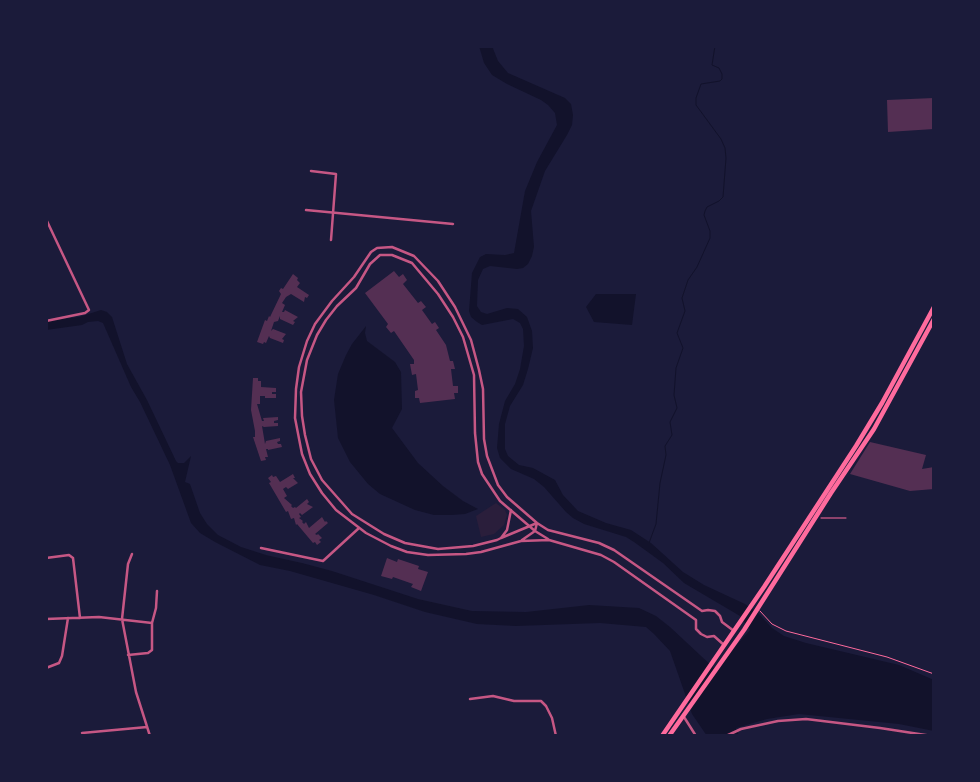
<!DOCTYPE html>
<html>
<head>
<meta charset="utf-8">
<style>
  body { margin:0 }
  #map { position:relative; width:980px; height:782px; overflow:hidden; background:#1b1b3a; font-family:Cabin,sans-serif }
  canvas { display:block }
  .frame { position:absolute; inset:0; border:48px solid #1b1b3a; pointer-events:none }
</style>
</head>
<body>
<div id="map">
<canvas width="980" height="782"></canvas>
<div class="frame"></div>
</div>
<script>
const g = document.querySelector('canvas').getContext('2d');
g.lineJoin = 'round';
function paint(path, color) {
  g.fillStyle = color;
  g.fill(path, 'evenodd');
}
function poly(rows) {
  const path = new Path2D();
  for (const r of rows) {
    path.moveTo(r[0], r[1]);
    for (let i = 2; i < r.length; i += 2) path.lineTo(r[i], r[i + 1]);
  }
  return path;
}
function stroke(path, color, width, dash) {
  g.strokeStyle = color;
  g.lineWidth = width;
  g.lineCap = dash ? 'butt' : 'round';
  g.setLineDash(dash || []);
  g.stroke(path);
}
const green = poly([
  [496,503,505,510,507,515,504,525,494,534,481,537,476,516]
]);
const water = poly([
  [479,46,492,46,498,61,508,73,565,98,571,104,573,115,572,125,567,135,545,171,531,211,534,247,532,256,528,264,523,268,517,269,490,266,483,269,478,280,477,306,481,312,487,314,507,308,518,309,527,317,532,331,533,348,528,369,523,385,510,406,505,424,505,449,508,456,519,465,533,468,555,480,563,495,578,511,606,523,631,530,651,543,683,572,704,585,745,604,759,614,772,628,784,636,806,643,899,665,934,680,934,731,899,724,799,714,767,719,736,728,739,736,722,736,720,734,707,736,692,714,670,651,654,634,646,627,600,623,516,626,477,624,425,612,374,595,290,571,260,565,215,542,200,533,191,523,170,465,140,402,131,387,103,323,98,321,88,322,82,325,46,330,46,321,79,317,101,310,107,312,112,317,127,364,147,400,176,461,178,463,184,463,191,456,185,482,190,484,200,513,207,524,218,535,241,547,266,555,302,563,332,571,418,599,472,611,526,612,589,605,639,608,656,616,670,627,715,669,750,630,740,616,684,583,663,563,634,542,626,537,584,524,573,518,566,512,544,487,534,479,511,469,500,458,497,448,499,424,505,401,515,384,520,369,524,346,523,329,520,323,513,319,482,325,477,322,471,317,469,311,472,273,480,257,486,254,505,255,514,253,525,191,537,162,557,125,555,113,548,105,541,100,507,84,492,75,484,63],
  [596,294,636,294,632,325,594,322,586,307],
  [366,326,365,333,367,341,395,362,401,372,402,409,392,428,418,463,443,486,463,501,478,509,465,514,451,515,434,515,415,510,380,494,368,484,350,462,338,438,334,400,338,374,346,355,352,344]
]);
const stream = poly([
  [649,543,656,524,660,483,666,455,665,446,672,435,670,422,677,408,674,395,676,368,683,348,677,333,685,311,682,298,688,280,697,267,710,238,710,231,704,215,705,211,707,207,719,201,723,197,726,158,725,148,721,139,696,105,696,98,701,84,720,81,722,79,722,74,719,68,712,65,715,46]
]);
const building = poly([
  [934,98,934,129,888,132,887,100],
  [394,271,399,277,403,274,407,280,403,284,418,303,421,301,426,307,422,310,432,324,435,322,439,328,436,330,446,345,450,361,453,361,455,369,451,369,453,386,458,386,458,393,454,393,455,399,420,403,419,398,415,398,415,391,418,390,416,374,412,375,410,364,414,364,414,360,394,331,391,333,386,327,388,324,365,293],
  [293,274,298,278,297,280,300,283,297,287,309,295,307,298,305,297,304,302,291,294,286,297,282,303,285,305,282,312,284,312,285,310,298,317,293,321,295,322,293,325,280,319,280,316,278,321,274,322,271,331,273,329,286,334,282,339,284,340,283,343,270,338,269,336,266,343,264,342,263,344,257,342,265,320,267,321,269,316,270,317,281,294,279,291,281,288,283,289],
  [253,378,258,378,258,381,261,381,261,387,276,388,276,392,272,392,272,394,276,394,276,398,265,398,265,396,260,396,260,404,257,404,262,421,264,421,263,418,278,417,278,420,274,421,274,423,278,423,278,426,264,427,262,426,265,444,266,441,280,438,280,441,277,442,278,444,281,444,282,447,268,450,268,449,266,449,268,457,265,457,266,460,261,461,253,437,255,437,255,431,251,410],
  [870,442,926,455,922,469,934,467,934,489,910,491,850,474],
  [293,474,295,478,293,478,298,483,288,489,286,487,283,489,287,496,284,498,292,505,291,506,293,508,295,507,296,508,307,499,309,502,307,504,313,507,302,515,300,513,299,514,301,517,299,518,303,521,302,522,304,524,306,522,309,528,322,517,325,522,326,521,328,523,315,534,317,535,318,534,322,538,319,540,321,542,317,545,315,542,313,543,297,524,296,525,294,518,291,519,288,511,286,512,269,483,271,482,268,478,272,475,273,477,276,476,280,482],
  [387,558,397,562,398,559,419,566,418,569,428,572,421,591,411,587,413,584,393,577,392,579,381,576]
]);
const path = poly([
  [821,518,846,518],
  [760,611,772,624,786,631,887,657,934,674]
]);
const minor = poly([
  [311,171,336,174,331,240],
  [306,210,453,224],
  [46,219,89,310,85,313,46,321],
  [511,510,507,530,501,538,497,540,473,546,438,549,405,543,384,534,352,514,322,480,311,459,305,435,302,416,301,392,307,360,317,335,326,320,337,306,356,288,370,264,380,255,392,255,412,263,438,294,453,317,463,337,474,375,475,433,478,462,482,474,500,501,535,531,548,539],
  [501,538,537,523,535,531,522,540],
  [261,548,323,561,359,528],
  [132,554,128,564,122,619,136,692,150,736],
  [46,558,69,555,73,558,80,618],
  [46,619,99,617,152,623],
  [724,645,714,636,707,637,701,634,696,629,696,620,614,562,601,555,549,540,521,541,481,552,466,554,428,555,407,552,391,546,366,533,336,510,322,493,310,474,302,454,295,418,296,389,299,367,307,341,315,324,332,301,354,277,371,252,377,248,392,247,414,256,438,281,455,307,471,340,479,370,483,389,484,439,487,456,498,485,507,497,537,523,548,530,599,543,614,550,702,611,708,610,715,611,720,616,722,622,734,631],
  [128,655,148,653,152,650,152,623,156,608,157,591],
  [46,668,59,663,62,656,68,618],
  [470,699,493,696,514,701,541,701,546,706,552,718,556,736],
  [684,717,696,736],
  [82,733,147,727],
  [726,736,741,729,778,721,806,719,880,728,932,736]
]);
const primary = poly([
  [662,736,764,587,856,446,882,403,934,307],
  [669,736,744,630,831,493,874,429,934,319]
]);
paint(green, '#2a1e3b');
paint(water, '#12122b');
stroke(stream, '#12122b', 1);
paint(building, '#542f53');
stroke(path, '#ff6b9d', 1);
stroke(minor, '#c65784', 2.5);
stroke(primary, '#ff6b9d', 4.5);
</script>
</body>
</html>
